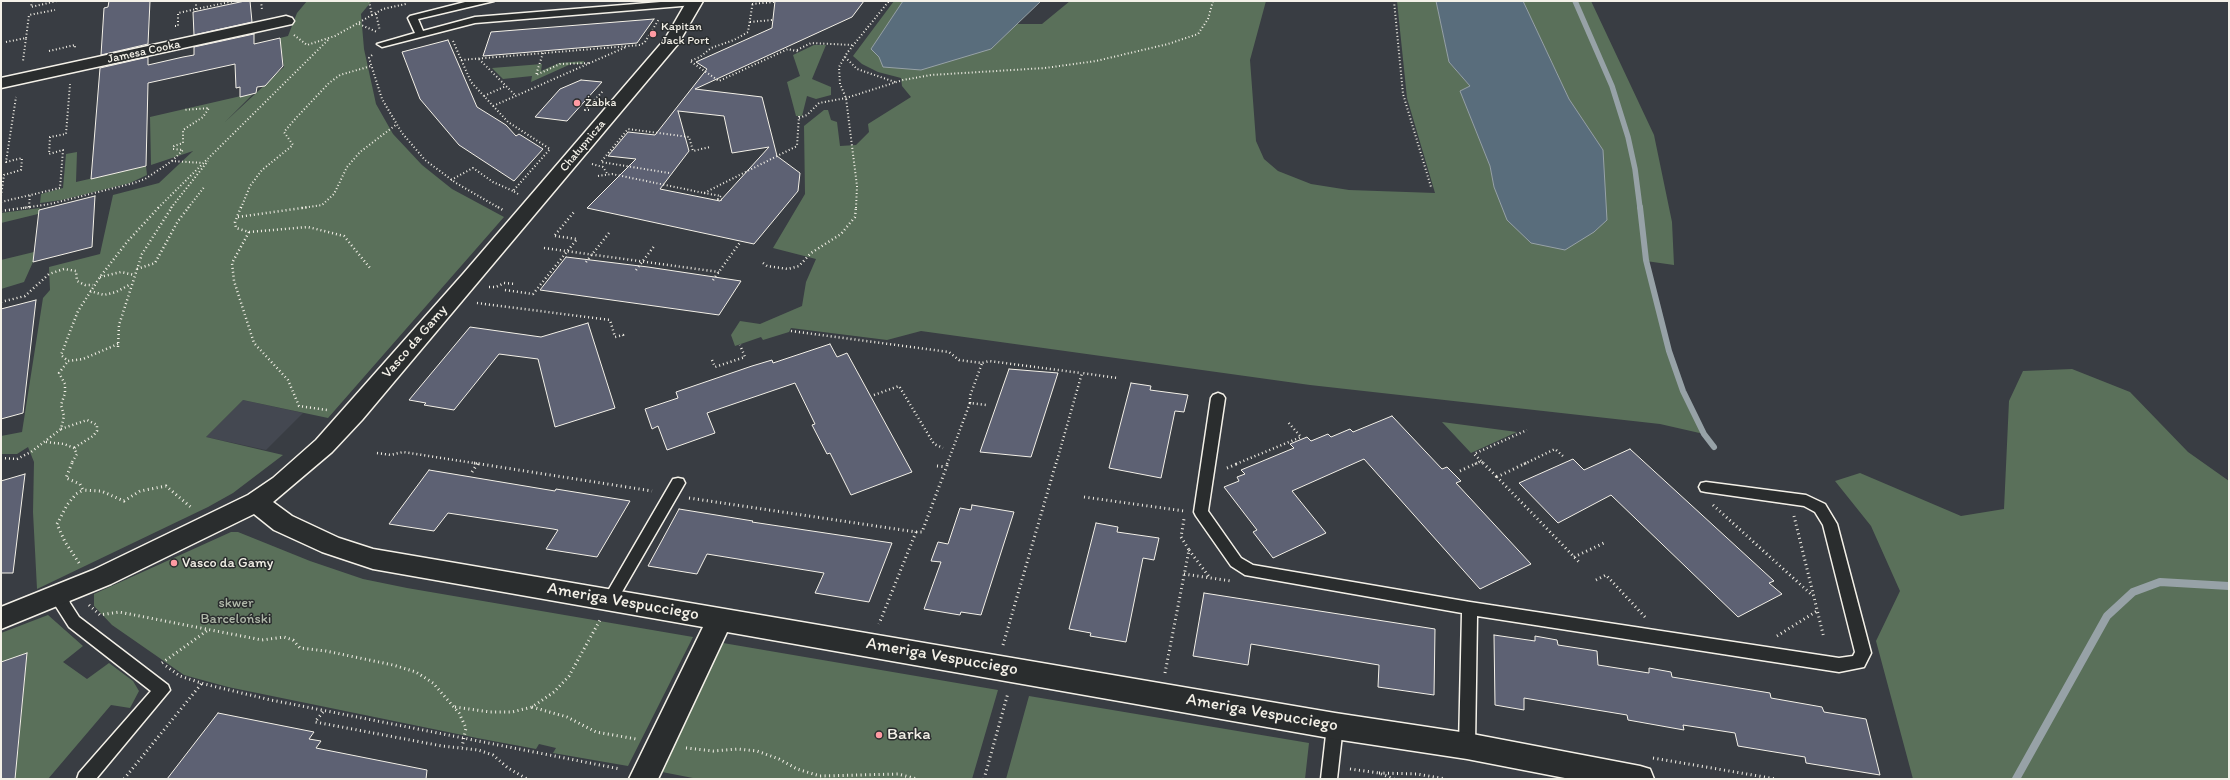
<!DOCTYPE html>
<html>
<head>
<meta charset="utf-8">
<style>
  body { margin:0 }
  #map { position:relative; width:2230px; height:780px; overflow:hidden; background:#393d43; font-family:Itim,sans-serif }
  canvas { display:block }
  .frame { position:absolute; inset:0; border:2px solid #f4f1e8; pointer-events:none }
</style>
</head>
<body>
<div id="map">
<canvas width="2230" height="780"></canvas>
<div class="frame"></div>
</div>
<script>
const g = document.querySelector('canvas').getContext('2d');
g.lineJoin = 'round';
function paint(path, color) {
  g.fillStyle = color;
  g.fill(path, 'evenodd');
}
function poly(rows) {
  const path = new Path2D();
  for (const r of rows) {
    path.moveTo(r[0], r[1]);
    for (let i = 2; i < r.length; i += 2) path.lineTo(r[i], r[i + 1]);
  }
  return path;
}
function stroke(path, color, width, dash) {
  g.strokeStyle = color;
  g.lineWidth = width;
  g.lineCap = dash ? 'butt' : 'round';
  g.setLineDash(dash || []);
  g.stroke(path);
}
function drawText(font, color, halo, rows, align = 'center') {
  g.font = font + ' Itim,sans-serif';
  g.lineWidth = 3;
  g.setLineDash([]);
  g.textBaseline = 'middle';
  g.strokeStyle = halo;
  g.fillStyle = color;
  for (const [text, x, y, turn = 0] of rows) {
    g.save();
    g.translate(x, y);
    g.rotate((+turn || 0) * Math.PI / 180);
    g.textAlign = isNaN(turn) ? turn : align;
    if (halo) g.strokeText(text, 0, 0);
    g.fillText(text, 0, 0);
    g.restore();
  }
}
const built = poly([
  [243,400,303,413,266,450,206,437]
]);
const green = poly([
  [307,1,375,1,371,2,361,14,364,49,376,104,393,134,422,165,452,189,504,217,328,418,243,400,206,437,283,455,233,493,208,507,37,589,33,512,34,462,28,447,17,454,1,454,1,436,22,432,43,298,50,290,49,267,100,254,113,195,159,183,193,151,151,165,150,117,254,93,225,122,284,67,280,38,288,36,297,13],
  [894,1,903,1,871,49,879,57,991,49,1016,24,1042,24,1070,1,1266,1,1250,60,1256,141,1264,159,1278,171,1311,184,1349,190,1435,193,1407,98,1397,1,1436,1,1449,62,1470,86,1460,91,1490,166,1494,187,1603,150,1569,99,1523,1,1591,1,1654,135,1672,222,1674,265,1646,261,1669,351,1683,392,1704,434,1660,424,1310,385,921,331,887,340,791,328,789,332,763,340,761,337,735,346,731,335,740,321,760,324,802,306,806,282,816,259,773,248,805,194,804,126,824,110,828,110,831,120,837,122,840,146,856,145,869,132,868,124,911,97,902,86,901,78,878,72,862,64,853,56],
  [814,45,826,45,812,79,831,87,831,95,816,99,807,96,802,116,796,116,787,82,800,76,793,55],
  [584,61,583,64,571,64,531,82,532,76,503,79,492,68,542,64,541,71,559,63],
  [77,152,76,182,146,166,147,175,130,183,62,200,40,203,41,194,63,188,66,154],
  [40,208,38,214,1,223,1,213],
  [34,252,33,262,24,282,1,289,1,260],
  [2072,369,2130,392,2188,452,2229,481,2229,779,1913,779,1876,641,1900,591,1871,526,1835,481,1860,473,1961,516,2004,509,2009,401,2023,371],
  [1442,422,1517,432,1471,453],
  [231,532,238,532,310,561,363,579,407,588,693,637,628,766,553,753,556,748,539,744,536,749,477,738,228,687,184,675,112,625,94,606,94,594],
  [48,615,83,646,63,662,87,679,109,663,133,681,139,691,130,708,111,705,48,779,1,779,1,758,18,752,27,653,1,662,1,633],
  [723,643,998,690,972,779,698,779,662,772],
  [1029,696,1309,743,1305,779,1006,779]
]);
const water = poly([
  [903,1,1041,1,991,49,921,70,883,67,879,57,871,49,903,1],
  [1436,1,1523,1,1569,99,1603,150,1607,220,1594,232,1565,250,1531,243,1507,220,1494,187,1490,166,1460,91,1470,86,1449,62,1436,1]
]);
const streamFar2 = poly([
  [1575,1,1612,86,1628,137,1635,169,1640,208]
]);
const streamFar1 = poly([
  [1640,207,1646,260,1669,351,1683,391,1704,434,1714,447]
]);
const stream = poly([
  [2016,779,2107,616,2133,592,2160,582,2229,586]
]);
const building = poly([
  [109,1,150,1,148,44,101,55,104,8,108,7,109,1],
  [245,1,250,1,252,22,194,35,193,12,245,1],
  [775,1,864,1,852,17,695,89,762,97,777,156,800,173,798,191,754,244,587,208,636,159,608,156,628,132,655,135,707,69,696,62,772,28,775,1],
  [678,111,724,116,732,153,769,147,720,201,660,189,689,151,678,111],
  [654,19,637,43,483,56,491,32,654,19],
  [254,34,254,44,280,38,283,66,265,86,257,87,256,93,240,97,240,87,236,88,235,64,148,83,146,166,91,179,100,68,148,57,148,65,183,57,194,55,194,47,254,34],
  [448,40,477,107,506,125,516,136,519,134,543,149,514,181,459,145,420,99,402,52,448,40],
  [581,80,602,82,567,121,535,117,560,89,581,80],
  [95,196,92,247,33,262,39,210,95,196],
  [566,257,648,267,741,281,719,315,540,290,566,257],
  [36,300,23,413,1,419,1,309,36,300],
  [588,323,615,408,555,427,538,359,499,354,454,410,424,405,426,403,409,400,470,327,541,337,588,323],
  [830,344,837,357,847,353,912,472,851,495,830,453,827,454,812,425,815,424,795,383,707,413,715,433,667,450,658,426,652,429,645,409,678,398,676,392,752,366,772,360,773,363,830,344],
  [1009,369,1058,373,1031,457,980,452,1009,369],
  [1131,383,1151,386,1150,390,1188,395,1184,412,1175,411,1161,478,1109,468,1131,383],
  [1392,416,1442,469,1447,467,1461,481,1456,483,1531,564,1480,589,1364,459,1292,491,1326,533,1273,558,1253,532,1257,530,1224,487,1239,481,1237,477,1245,474,1241,470,1294,448,1290,444,1307,437,1311,441,1328,434,1331,437,1350,429,1353,432,1392,416],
  [1630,449,1774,581,1769,583,1782,594,1738,617,1611,495,1558,523,1519,483,1573,459,1584,470,1630,449],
  [429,470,555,491,556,489,630,501,597,557,546,549,558,530,553,529,448,513,434,531,389,524,429,470],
  [25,474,13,573,1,573,1,481,25,474],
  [972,505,1014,512,981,615,961,612,960,615,924,609,941,562,931,561,938,542,948,544,960,508,971,510,972,505],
  [679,509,753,521,752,522,892,543,869,602,815,593,824,573,707,554,697,574,648,566,679,509],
  [1096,523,1118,527,1117,532,1159,538,1154,560,1143,558,1126,642,1090,636,1091,633,1069,629,1096,523],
  [1204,593,1435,629,1434,695,1378,687,1379,665,1251,644,1248,665,1193,656,1204,593],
  [1494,635,1535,641,1535,636,1557,640,1558,645,1597,651,1598,665,1649,673,1649,668,1671,672,1672,677,1770,693,1771,698,1822,707,1824,712,1866,719,1880,775,1806,763,1805,757,1738,746,1735,733,1683,725,1684,730,1628,720,1627,715,1524,698,1524,710,1495,705,1494,635],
  [27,653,15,779,1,779,1,662,27,653],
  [218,713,314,732,309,739,321,741,316,748,427,770,426,779,167,779,218,713]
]);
const pathFar2 = poly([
  [32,1,31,7,57,1],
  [196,1,196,9],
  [261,1,262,10],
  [369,1,372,15,383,9,406,4],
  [753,1,748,32,734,40,711,48,700,57,690,61,719,81,788,49,800,52],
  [1394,1,1403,94,1431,187],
  [752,4,774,2],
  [376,14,380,31],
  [750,22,772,20],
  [359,24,377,32],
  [175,26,178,26,178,13,234,1],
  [294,35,307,45,335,36,372,15],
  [26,38,29,15,55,10],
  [453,41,471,82,508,122,550,149,513,191,518,194],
  [6,42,26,38,23,61],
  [797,50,811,43,852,45],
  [49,51,75,45,75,49],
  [543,53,536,75,560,64,591,63],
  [372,55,369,58,382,99,402,133,425,160,456,183,499,208],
  [845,57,857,69,895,82],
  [479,59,516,96],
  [461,60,640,45,645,42,659,19],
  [484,96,506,86],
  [493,106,626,47],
  [589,110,585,110,603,91],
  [799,118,807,115,819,103,846,98,903,80,931,75,1045,68,1096,61,1168,44,1198,34,1208,19,1213,1],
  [172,161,183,150,173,149,174,146,183,143,183,130,203,117,209,108,183,110],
  [592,164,603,167,608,175],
  [669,173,601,162,628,129,689,137,693,151,710,147],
  [598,176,612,174,704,193,797,146,799,116],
  [451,180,473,168,493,182,513,191],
  [704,193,721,196,718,199,723,200],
  [1,196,4,175,21,170,22,158,6,162,16,97],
  [1,202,60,188,63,150,49,154,50,137,66,134,70,84],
  [29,207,30,194],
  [23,208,50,204,134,183,145,179,172,161,203,163],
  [158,208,329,39],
  [171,208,208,161],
  [188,208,205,186],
  [241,208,250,186,262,170,293,145,284,132,296,118,329,83,340,75,371,66],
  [302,208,322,205,334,194,347,167,360,152,397,124],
  [856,208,857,186,846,98,840,84,839,67,847,53,889,1]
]);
const pathFar1 = poly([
  [241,207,235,222,236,228,249,232,232,263,234,281,254,343,288,380,299,406,327,410],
  [498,207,503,210],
  [1,211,30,207],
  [238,217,309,207],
  [249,232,308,227,344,236,370,268],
  [555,235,574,212],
  [544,248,719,272],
  [586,262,609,233],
  [763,263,767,266,788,269,799,266,811,253,841,234,855,217,856,207],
  [137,269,155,263,178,221,189,207],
  [636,270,655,245],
  [100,277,121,272,134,275],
  [713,280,741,241],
  [489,287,496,287,504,283,516,284],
  [505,290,533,294,577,239,555,236],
  [90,291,104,295,116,292,131,284],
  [1,302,25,296,49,274,64,269,76,271,77,281,85,285,93,285],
  [477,303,610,320,615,337,623,335,624,338],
  [791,331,949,352,959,360,982,363,989,361,1081,373],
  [118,344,83,359,68,361,61,355,78,311,100,277,127,242,159,207],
  [118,347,119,325,142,254,172,207],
  [712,360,715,367,745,357,740,345],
  [874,395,899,386,934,444,943,448],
  [970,403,970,396,982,363],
  [61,429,87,420,97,425,97,431,93,436,74,448],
  [46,442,64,444,74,448,77,454,71,464],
  [377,453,391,455,403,452,480,464],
  [1,458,17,459,31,452,61,429,64,416,61,405,65,393,65,384,59,373,68,361],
  [1481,461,1474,454,1527,430],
  [947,464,970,403,986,405],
  [1056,464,1082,373,1117,378],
  [1236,464,1301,437,1287,421],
  [1475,464,1481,461,1484,464],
  [1524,464,1555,449,1564,457]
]);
const path = poly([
  [72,463,66,478,80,484,83,490,101,491,124,501,140,491,166,486,193,509],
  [474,463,652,491],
  [1483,463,1497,477],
  [1526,463,1497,477,1580,563],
  [937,466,946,467],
  [1227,468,1239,463],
  [1460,471,1477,463],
  [472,472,478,463],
  [1084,497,1184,511],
  [689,498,916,532,879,624],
  [1713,505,1813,596],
  [1794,516,1824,638],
  [916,532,922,532,948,463],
  [1189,550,1210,578],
  [1574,557,1606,542],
  [79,563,65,542,57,524,67,505,76,494,83,490],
  [1184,574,1231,581],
  [1596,580,1606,575,1645,617],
  [89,605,100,615,119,612,262,640,284,637,293,640,300,648,326,651,393,665,416,672,433,683,459,713,466,728,462,747],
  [1777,636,1817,611],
  [1003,645,1056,463],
  [162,663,208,630],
  [166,666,180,676,204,684,271,700,620,769],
  [1165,673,1189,550,1181,537,1184,519],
  [455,707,490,712,512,712,532,707,554,692,569,676,600,620],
  [532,707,567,717,596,732,636,739],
  [323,712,315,722,442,746,478,750,493,755,508,768,527,779],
  [686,748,713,751,738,749,757,751,779,759,797,769,820,776,898,774,917,779],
  [1653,758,1776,779],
  [1350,769,1379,773,1394,779],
  [1379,773,1417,774,1446,779],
  [124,779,202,683],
  [984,779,1008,693]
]);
const service = poly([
  [469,1,494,1,418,19,423,31,475,17,673,1,699,2,694,5,475,23,382,47,377,44,415,33,408,18,410,16,469,1],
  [1218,393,1223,395,1225,398,1208,511,1241,558,1253,565,1470,602,1839,658,1853,656,1855,652,1823,525,1815,512,1804,506,1706,492,1701,491,1699,487,1701,483,1706,482,1806,495,1825,504,1837,524,1871,653,1864,667,1839,672,1477,616,1475,746,1473,751,1467,754,1461,751,1459,746,1462,613,1245,575,1231,566,1196,516,1194,512,1211,398,1213,395,1218,393],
  [678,478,683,479,685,483,615,604,610,606,605,604,602,600,605,596,673,479,678,478],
  [61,588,66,590,70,603,79,617,168,685,170,690,96,779,77,779,79,773,151,691,69,627,55,605,53,594,56,590,61,588],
  [1335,719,1341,721,1343,726,1337,779,1321,779,1327,726,1329,721,1335,719]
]);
const minor = poly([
  [687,1,703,1,678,44,362,420,332,452,273,502,292,516,339,538,373,549,1335,713,1467,733,1640,766,1650,769,1654,779,1570,779,1467,759,1335,739,727,632,658,779,629,779,703,627,373,569,322,552,274,530,254,514,111,584,1,629,1,607,93,570,248,495,273,478,316,440,463,274,665,39,687,1],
  [286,16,292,18,294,21,292,24,1,88,1,78,286,16]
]);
const markers = [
  [653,34,4,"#ff9aa2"],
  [577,103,4,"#ff9aa2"],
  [174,563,4,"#ff9aa2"],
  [879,735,4,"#ff9aa2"]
];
const farPoinames = [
  ["Kapitan",661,27],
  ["Jack Port",661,41],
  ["Żabka",585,103]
];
const farStreetnames = [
  ["Jamesa Cooka",144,52,-12],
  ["Chałupnicza",583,146,-50]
];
const streetNames = [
  ["Vasco da Gamy",415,342,-49]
];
const poiNames = [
  ["Vasco da Gamy",182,563]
];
const parkNames = [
  ["skwer",236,603],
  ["Barceloński",236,619]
];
const nearStreetnames = [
  ["Ameriga Vespucciego",623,602,10],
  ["Ameriga Vespucciego",942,657,10],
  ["Ameriga Vespucciego",1262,713,10]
];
const nearPoinames = [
  ["Barka",887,735]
];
paint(built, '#444851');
paint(green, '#5a705a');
paint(water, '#596d7c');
stroke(water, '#97a2a7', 1);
stroke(streamFar2, '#97a2a7', 5.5);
stroke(streamFar1, '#97a2a7', 6);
stroke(stream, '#97a2a7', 8);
paint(building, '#5d6173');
stroke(building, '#f4f1e8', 1);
stroke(service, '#f4f1e8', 3);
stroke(minor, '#f4f1e8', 3);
stroke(pathFar2, '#f4f1e8', 2, [1, 2.5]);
stroke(pathFar1, '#f4f1e8', 2.5, [1, 3]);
stroke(path, '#f4f1e8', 3, [1, 3.5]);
paint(service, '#2a2d2e');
paint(minor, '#2a2d2e');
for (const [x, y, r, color] of markers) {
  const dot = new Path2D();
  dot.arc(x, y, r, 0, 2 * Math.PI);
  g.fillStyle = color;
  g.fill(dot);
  stroke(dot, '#2a2d2e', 1.5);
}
drawText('12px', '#f4f1e8', '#2a2d2e', farPoinames, 'left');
drawText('12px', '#f4f1e8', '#2a2d2e', farStreetnames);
drawText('14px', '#f4f1e8', '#2a2d2e', streetNames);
drawText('14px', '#f4f1e8', '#2a2d2e', poiNames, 'left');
drawText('14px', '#afb7a8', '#2a2d2e', parkNames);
drawText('17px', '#f4f1e8', '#2a2d2e', nearStreetnames);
drawText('17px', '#f4f1e8', '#2a2d2e', nearPoinames, 'left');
</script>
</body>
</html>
